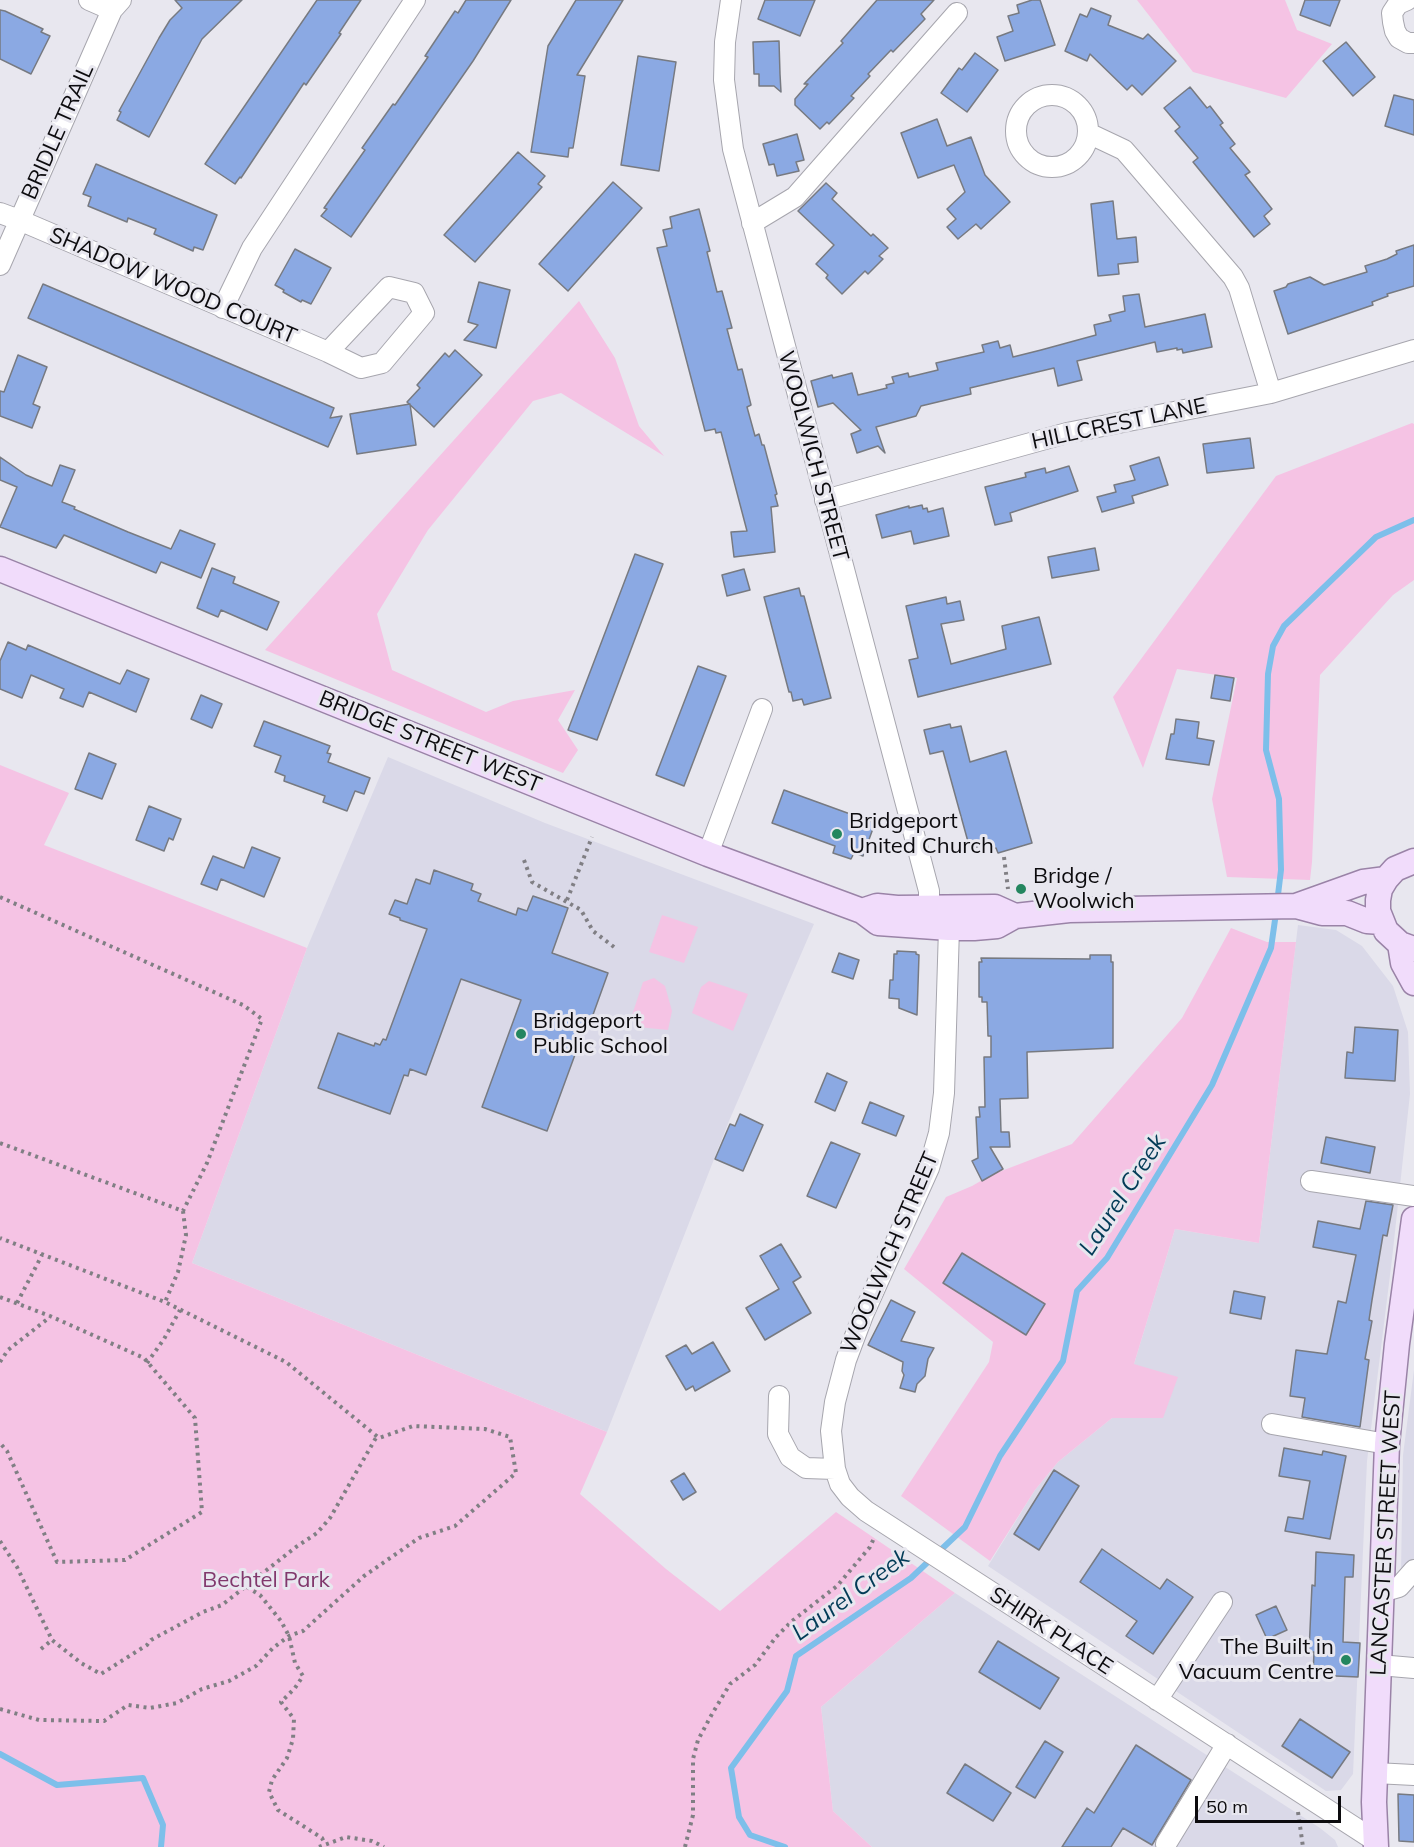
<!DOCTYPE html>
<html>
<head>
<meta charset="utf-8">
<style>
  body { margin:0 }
  #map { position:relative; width:1414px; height:1847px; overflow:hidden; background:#e8e7ef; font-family:Mulish,sans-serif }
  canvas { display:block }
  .scale { position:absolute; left:1195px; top:1796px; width:146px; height:27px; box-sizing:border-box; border:3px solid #0c0b0e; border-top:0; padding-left:8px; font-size:18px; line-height:21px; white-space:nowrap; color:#0c0b0e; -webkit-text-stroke:4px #e8e7ef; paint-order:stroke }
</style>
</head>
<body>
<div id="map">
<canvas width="1414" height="1847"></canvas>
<div class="scale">50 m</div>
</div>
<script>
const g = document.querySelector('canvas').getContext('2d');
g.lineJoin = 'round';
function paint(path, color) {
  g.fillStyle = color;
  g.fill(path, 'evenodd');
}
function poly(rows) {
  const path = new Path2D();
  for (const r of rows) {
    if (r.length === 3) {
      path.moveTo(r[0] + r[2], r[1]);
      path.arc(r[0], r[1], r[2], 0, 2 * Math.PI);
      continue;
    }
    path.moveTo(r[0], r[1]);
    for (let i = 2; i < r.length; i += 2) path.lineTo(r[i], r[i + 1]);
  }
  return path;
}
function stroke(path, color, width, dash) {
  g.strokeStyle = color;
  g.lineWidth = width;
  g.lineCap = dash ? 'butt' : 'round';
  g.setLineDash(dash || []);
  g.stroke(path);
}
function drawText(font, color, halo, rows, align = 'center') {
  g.font = font + ' Mulish,sans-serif';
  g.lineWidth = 6;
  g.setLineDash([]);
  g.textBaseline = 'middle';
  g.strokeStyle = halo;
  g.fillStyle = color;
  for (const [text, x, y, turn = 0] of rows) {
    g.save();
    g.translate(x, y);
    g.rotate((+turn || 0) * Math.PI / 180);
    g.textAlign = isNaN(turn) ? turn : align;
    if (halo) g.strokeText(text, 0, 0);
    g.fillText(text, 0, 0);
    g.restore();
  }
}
const built = poly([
  [388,757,545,823,814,924,729,1121,607,1432,192,1263,307,948],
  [1298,925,1336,930,1362,946,1393,986,1408,1032,1410,1094,1392,1259,1367,1461,1353,1774,1341,1790,1326,1791,988,1566,1035,1490,1058,1462,1112,1418,1134,1364,1175,1229,1259,1243],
  [1414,1370,1414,1584,1401,1571,1403,1455],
  [955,1593,1320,1828,1335,1840,1338,1847,872,1847,833,1811,821,1707]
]);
const green = poly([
  [1137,0,1285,0,1297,30,1332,44,1286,98,1193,72],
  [579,301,615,358,639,426,664,456,561,393,533,401,428,530,377,614,392,670,486,712,513,701,575,690,558,720,578,750,563,773,265,650],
  [1412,423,1414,424,1414,580,1393,595,1320,675,1312,862,1310,880,1227,877,1212,799,1237,678,1177,669,1143,768,1113,697,1276,476],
  [0,765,69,793,44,845,307,948,192,1263,607,1432,580,1494,666,1569,720,1611,836,1512,955,1593,821,1707,833,1811,872,1847,0,1847],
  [662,915,698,927,684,963,649,952],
  [1231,928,1267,942,1296,942,1259,1243,1175,1229,1134,1364,1178,1377,1163,1418,1112,1418,1058,1462,1035,1490,990,1561,901,1496,989,1362,993,1342,904,1269,946,1197,972,1186,991,1175,1072,1144,1182,1018],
  [654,978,665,986,672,1011,668,1030,638,1027,632,1015,643,982],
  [709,981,748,994,733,1031,692,1013,701,987]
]);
const stream = poly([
  [1277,903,1281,870,1279,799,1266,750,1268,674,1273,646,1284,626,1376,537,1414,520],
  [0,1754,57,1785,143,1778,163,1825,161,1847],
  [785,1847,750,1835,739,1817,731,1768,787,1691,796,1656,911,1578,965,1527,1000,1456,1063,1361,1077,1291,1107,1258,1212,1085,1271,948,1276,913]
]);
const building = poly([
  [175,0,242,0,202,39,149,137,117,120,121,112,119,111,159,38,170,20,182,8,175,0],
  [317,0,361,0,339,33,341,34,306,85,304,83,241,178,240,177,235,184,205,164,317,0],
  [466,0,511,0,473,61,351,237,321,216,327,209,324,208,365,150,362,148,393,104,395,105,428,57,425,56,455,11,458,13,466,0],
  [576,0,623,0,577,75,585,76,573,148,569,148,568,157,531,152,548,46,576,0],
  [765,0,815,0,800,36,758,19,765,0],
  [877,0,934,0,921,14,925,19,893,52,891,50,868,74,870,76,851,96,854,98,829,124,827,122,820,129,795,105,795,99,808,84,804,84,843,43,841,41,877,0],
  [1032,0,1040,0,1055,45,1005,61,997,37,1013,31,1008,16,1019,13,1017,5,1032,0],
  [1305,0,1340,0,1330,26,1300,15,1305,0],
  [1091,8,1111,16,1108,25,1143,39,1148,34,1176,61,1142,95,1132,85,1127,90,1090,54,1087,61,1065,51,1080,14,1087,17,1091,8],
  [0,10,5,11,43,29,41,32,50,36,31,74,0,59,0,10],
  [779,41,780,74,781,92,774,86,759,86,759,74,754,74,753,42,779,41],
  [1346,42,1375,77,1353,96,1323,61,1346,42],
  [975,53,998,70,967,112,941,93,959,68,962,70,975,53],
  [638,56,676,62,659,171,621,165,638,56],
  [1190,87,1207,108,1210,106,1223,123,1220,125,1235,144,1230,148,1250,172,1245,175,1272,209,1264,216,1270,224,1254,237,1193,162,1198,158,1175,131,1180,127,1164,108,1190,87],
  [1394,95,1414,100,1414,135,1385,126,1394,95],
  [937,119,947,146,971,137,985,175,1010,202,981,229,976,224,958,239,947,227,956,219,947,209,965,192,954,165,918,178,901,133,937,119],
  [797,134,804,160,796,162,799,171,777,176,774,164,769,165,763,144,797,134],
  [518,152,545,176,538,184,542,187,475,262,444,235,518,152],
  [96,164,217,215,203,250,194,247,193,251,154,234,156,229,128,218,127,222,88,206,91,197,83,194,96,164],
  [613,182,642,208,568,291,539,264,613,182],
  [826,183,837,193,832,199,871,236,873,234,888,248,879,256,883,259,868,274,865,271,842,294,826,278,828,275,816,264,834,245,798,211,826,183],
  [1113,201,1117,239,1136,237,1138,262,1118,264,1119,274,1098,276,1091,204,1113,201],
  [699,209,710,251,707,252,717,292,722,291,732,328,727,329,738,370,742,369,751,405,747,407,755,436,759,434,762,445,764,445,777,494,775,495,778,506,771,507,775,552,734,557,731,532,747,531,721,432,716,433,715,429,705,431,657,248,667,246,663,230,672,228,670,217,699,209],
  [1414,245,1414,286,1387,294,1388,296,1372,302,1373,305,1288,334,1274,291,1286,287,1288,284,1310,277,1324,285,1367,272,1365,266,1387,259,1397,254,1396,251,1414,245],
  [295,249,331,268,311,304,302,300,301,302,283,292,284,290,275,285,295,249],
  [479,282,510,290,496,348,464,340,478,325,468,322,479,282],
  [43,284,334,408,330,418,342,416,328,447,28,318,43,284],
  [1139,294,1145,327,1205,314,1212,347,1183,353,1182,349,1177,350,1177,348,1157,352,1155,342,1077,361,1082,380,1058,386,1054,368,970,388,971,394,921,406,916,416,876,427,885,453,878,446,857,453,851,434,861,430,833,403,818,407,811,381,832,375,833,378,852,373,858,395,887,388,886,385,894,383,892,377,908,373,909,377,938,370,936,363,984,352,982,345,998,341,1000,348,1010,345,1013,357,1041,350,1096,335,1094,325,1111,321,1109,315,1125,311,1123,296,1139,294],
  [455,350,482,375,434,427,407,402,420,388,417,385,445,353,449,357,455,350],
  [18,355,47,367,33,404,40,407,32,428,0,416,0,391,4,392,18,355],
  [410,404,416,445,357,454,350,414,410,404],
  [1250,438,1254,468,1207,473,1203,444,1250,438],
  [0,457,26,475,52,486,60,465,75,470,62,502,75,507,74,509,128,532,171,549,180,530,215,544,201,578,161,562,156,573,64,535,56,548,0,527,17,487,0,480,0,457],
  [1159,457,1168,485,1132,496,1134,503,1102,512,1097,497,1116,492,1114,485,1135,480,1130,466,1159,457],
  [1069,466,1078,491,1010,513,1012,521,995,525,985,487,1026,477,1025,473,1045,468,1046,473,1069,466],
  [922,505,923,509,927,508,928,512,943,508,949,536,914,544,911,531,882,538,876,515,909,506,909,508,922,505],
  [1095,548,1099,570,1052,578,1048,557,1095,548],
  [635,554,663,564,597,740,568,730,635,554],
  [212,568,235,577,233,583,279,602,267,630,221,610,218,617,197,608,212,568],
  [744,569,750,590,727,596,722,575,744,569],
  [799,588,801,596,804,596,831,698,804,705,802,699,793,701,791,692,789,692,764,597,799,588],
  [946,597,947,604,960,601,964,620,941,624,951,664,1006,649,1002,626,1039,617,1051,664,918,697,909,660,918,658,906,606,946,597],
  [8,642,26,650,28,645,120,684,127,670,149,679,136,712,89,692,83,707,60,698,64,689,31,675,22,698,0,689,0,661,8,642],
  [698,666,726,676,684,786,656,775,698,666],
  [1215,675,1234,678,1230,701,1211,698,1215,675],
  [201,695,222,704,212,728,191,719,201,695],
  [1176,719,1199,722,1197,738,1214,741,1209,765,1166,759,1171,734,1174,734,1176,719],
  [264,721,330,746,327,753,331,754,328,762,370,778,364,794,355,791,347,811,323,802,325,796,284,781,285,776,275,772,281,756,254,746,264,721],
  [950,724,951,728,961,726,970,762,1006,751,1032,843,998,853,996,848,988,851,986,844,970,849,943,751,930,754,924,730,950,724],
  [89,753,116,764,102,799,75,789,89,753],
  [784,790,875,823,863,856,854,853,851,859,833,853,835,846,772,823,784,790],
  [149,806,181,819,173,840,169,838,164,851,136,840,149,806],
  [252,847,280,858,264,897,221,879,217,890,201,884,213,856,244,868,252,847],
  [434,870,473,884,471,890,481,894,478,901,516,915,518,908,527,911,533,896,568,908,552,953,608,973,590,1023,587,1022,547,1131,482,1107,521,1000,461,979,426,1075,410,1069,408,1076,404,1075,390,1114,318,1088,338,1033,374,1046,375,1043,380,1045,383,1039,386,1040,427,929,400,920,400,918,389,914,395,900,407,904,416,879,430,884,434,870],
  [897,951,916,952,916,954,919,955,917,1015,899,1008,899,999,889,998,890,980,893,980,894,954,897,954,897,951],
  [839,953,859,960,853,979,832,972,839,953],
  [1090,955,1111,955,1111,962,1113,962,1113,1048,1027,1052,1028,1098,1000,1099,1001,1132,1009,1132,1010,1147,990,1147,1003,1169,982,1181,972,1161,978,1158,976,1117,980,1117,979,1107,985,1107,984,1057,991,1057,991,1036,988,1036,987,1002,982,1002,982,997,979,997,979,962,982,962,981,958,1090,959,1090,955],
  [1355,1027,1398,1030,1395,1081,1345,1078,1347,1052,1353,1053,1355,1027],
  [827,1073,847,1082,835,1111,815,1102,827,1073],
  [870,1102,904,1116,896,1136,862,1123,870,1102],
  [740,1114,763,1125,743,1171,715,1159,730,1124,735,1126,740,1114],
  [1326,1137,1375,1147,1370,1173,1321,1163,1326,1137],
  [831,1142,860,1154,836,1208,807,1196,831,1142],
  [1366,1201,1393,1205,1387,1236,1383,1235,1372,1300,1369,1320,1372,1321,1365,1359,1369,1360,1360,1427,1302,1417,1305,1398,1290,1396,1296,1350,1327,1354,1338,1301,1346,1303,1356,1255,1313,1247,1318,1221,1360,1229,1366,1201],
  [781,1244,801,1277,793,1282,811,1313,765,1340,746,1308,779,1289,760,1256,781,1244],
  [962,1253,1045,1304,1026,1335,943,1283,962,1253],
  [1234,1291,1265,1297,1261,1319,1230,1313,1234,1291],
  [891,1300,915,1312,901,1341,934,1348,928,1359,925,1376,917,1384,915,1392,900,1388,904,1375,902,1371,903,1362,868,1345,891,1300],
  [713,1342,730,1371,695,1391,693,1386,686,1390,666,1356,686,1345,692,1354,713,1342],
  [1284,1448,1322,1455,1323,1451,1346,1456,1330,1539,1285,1531,1288,1517,1303,1519,1310,1481,1279,1476,1284,1448],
  [1054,1470,1079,1486,1039,1550,1014,1534,1054,1470],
  [684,1473,696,1492,683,1500,671,1481,684,1473],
  [1102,1549,1160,1589,1167,1579,1193,1597,1153,1654,1126,1636,1137,1621,1080,1582,1102,1549],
  [1316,1552,1354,1555,1353,1577,1345,1577,1343,1642,1360,1643,1358,1677,1313,1675,1314,1652,1309,1652,1312,1585,1315,1586,1316,1552],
  [1276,1606,1287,1630,1267,1639,1256,1615,1276,1606],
  [998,1641,1059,1678,1040,1709,979,1672,998,1641],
  [1300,1719,1350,1752,1332,1778,1282,1746,1300,1719],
  [1045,1741,1063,1752,1035,1798,1016,1787,1045,1741],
  [1136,1745,1191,1780,1152,1845,1123,1828,1111,1847,1062,1847,1087,1808,1094,1813,1136,1745],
  [965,1764,1011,1793,993,1821,947,1793,965,1764],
  [1398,1794,1414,1795,1414,1842,1399,1841,1398,1794]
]);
const path = poly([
  [1004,857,1008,889],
  [524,860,532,882,581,910,593,931,614,947],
  [0,897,243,1005,262,1019,207,1163,183,1211],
  [567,900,592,837],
  [0,1143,183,1211,186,1235,178,1272,165,1302,0,1238],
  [0,1297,50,1316,144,1358,195,1418,202,1512,125,1560,57,1562,7,1451,0,1443],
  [17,1303,42,1255],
  [0,1362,8,1350,50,1317],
  [147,1363,164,1339,180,1310],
  [0,1541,17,1567,52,1640,81,1663,101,1674,147,1645,151,1640,203,1612,222,1605,296,1547,317,1533,330,1518,377,1436],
  [247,1587,260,1595,281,1621,289,1636,295,1663,303,1676,295,1688,281,1702,294,1719,293,1739,287,1758,272,1780,269,1792,278,1810,322,1838,325,1844],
  [41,1649,52,1640],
  [0,1709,39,1720,104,1721,128,1705,150,1708,177,1703,202,1689,229,1681,256,1666,273,1648,289,1636,303,1631,364,1576,419,1538,455,1526,516,1473,510,1437,485,1429,413,1426,379,1438,286,1362,165,1302],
  [1298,1812,1303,1847],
  [319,1847,346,1837,372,1841,384,1847],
  [685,1847,693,1815,693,1759,698,1740,712,1714,730,1684,755,1665,776,1637,792,1621,837,1586,870,1547,874,1538]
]);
const minor = poly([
  [89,0,112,10],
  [731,0,725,42,724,80,733,149,929,891,929,908],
  [1407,0,1398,4,1392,13,1393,22,1395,31,1399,38,1408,43,1414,43],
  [1052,131,36],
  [1088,133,1124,150,1131,158,1233,277,1239,288,1271,393],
  [0,213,19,220,328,352,361,368,382,363,424,313,414,293,389,287,328,352],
  [752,223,795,197,957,13],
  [0,265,112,10,121,0],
  [223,308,252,248,415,0],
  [825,500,1067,433,1271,393,1414,350],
  [708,854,762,709],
  [949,928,944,1093,939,1133,929,1168,863,1315,846,1360,835,1402,831,1431,835,1469,840,1484,850,1497,866,1511,1374,1840],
  [1311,1181,1414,1196],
  [779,1396,778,1434,790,1457,806,1468,835,1469],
  [1272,1424,1387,1444],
  [1382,1592,1399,1587,1414,1570],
  [1379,1665,1414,1668],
  [1157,1700,1222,1602],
  [1375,1773,1414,1775],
  [1166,1844,1227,1744]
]);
const major = poly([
  [0,569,708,854,862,911,878,923,949,928,974,928,997,926,1015,916,1069,910,1296,906,1322,913,1347,913,1367,921,1381,922],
  [1414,861,1395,869,1386,879,1380,889,1378,900,1378,911,1386,931,1400,944,1414,949],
  [1296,906,1363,882,1386,879],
  [862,911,877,906,897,908,995,907,1015,916],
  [1400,944,1403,963,1414,983],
  [1376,1847,1374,1802,1387,1444,1397,1344,1414,1219]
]);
const markers = [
  [837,834,6,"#24865f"],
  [1021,889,6,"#24865f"],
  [521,1034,6,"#24865f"],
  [1346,1660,6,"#24865f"]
];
const streetNames = [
  ["BRIDLE TRAIL",58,132,-66],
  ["SHADOW WOOD COURT",173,286,23],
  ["HILLCREST LANE",1119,424,-12],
  ["WOOLWICH STREET",813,456,75],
  ["BRIDGE STREET WEST",430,742,22],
  ["WOOLWICH STREET",890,1253,-67],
  ["LANCASTER STREET WEST",1386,1533,-87],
  ["SHIRK PLACE",1051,1631,33]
];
const poiNames = [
  ["Bridgeport",849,821],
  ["United Church",849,846],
  ["Bridge /",1033,876],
  ["Woolwich",1033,901],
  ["Bridgeport",533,1021],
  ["Public School",533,1046],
  ["The Built in",1334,1647,"right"],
  ["Vacuum Centre",1334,1672,"right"]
];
const parkNames = [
  ["Bechtel Park",266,1580]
];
const waterNames = [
  ["Laurel Creek",1123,1195,-57],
  ["Laurel Creek",851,1595,-36]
];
paint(built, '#dad9e8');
paint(green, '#f5c3e4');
stroke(stream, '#7dbfea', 6);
paint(building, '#8ba9e3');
stroke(building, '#777a81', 1.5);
stroke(minor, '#a7a6ae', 22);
stroke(major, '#9a83a7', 27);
stroke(path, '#807f84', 4, [3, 4.5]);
stroke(minor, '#fff', 20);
stroke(major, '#f1dcfb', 24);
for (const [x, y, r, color] of markers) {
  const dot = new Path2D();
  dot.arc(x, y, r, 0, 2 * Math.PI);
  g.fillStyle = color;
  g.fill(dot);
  stroke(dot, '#e8e7ef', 2);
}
drawText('22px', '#0c0b0e', '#e8e7ef', streetNames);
drawText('22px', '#0c0b0e', '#e8e7ef', poiNames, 'left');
drawText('22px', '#81386d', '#e8e7ef', parkNames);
drawText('italic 24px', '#023b57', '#e8e7ef', waterNames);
</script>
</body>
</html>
